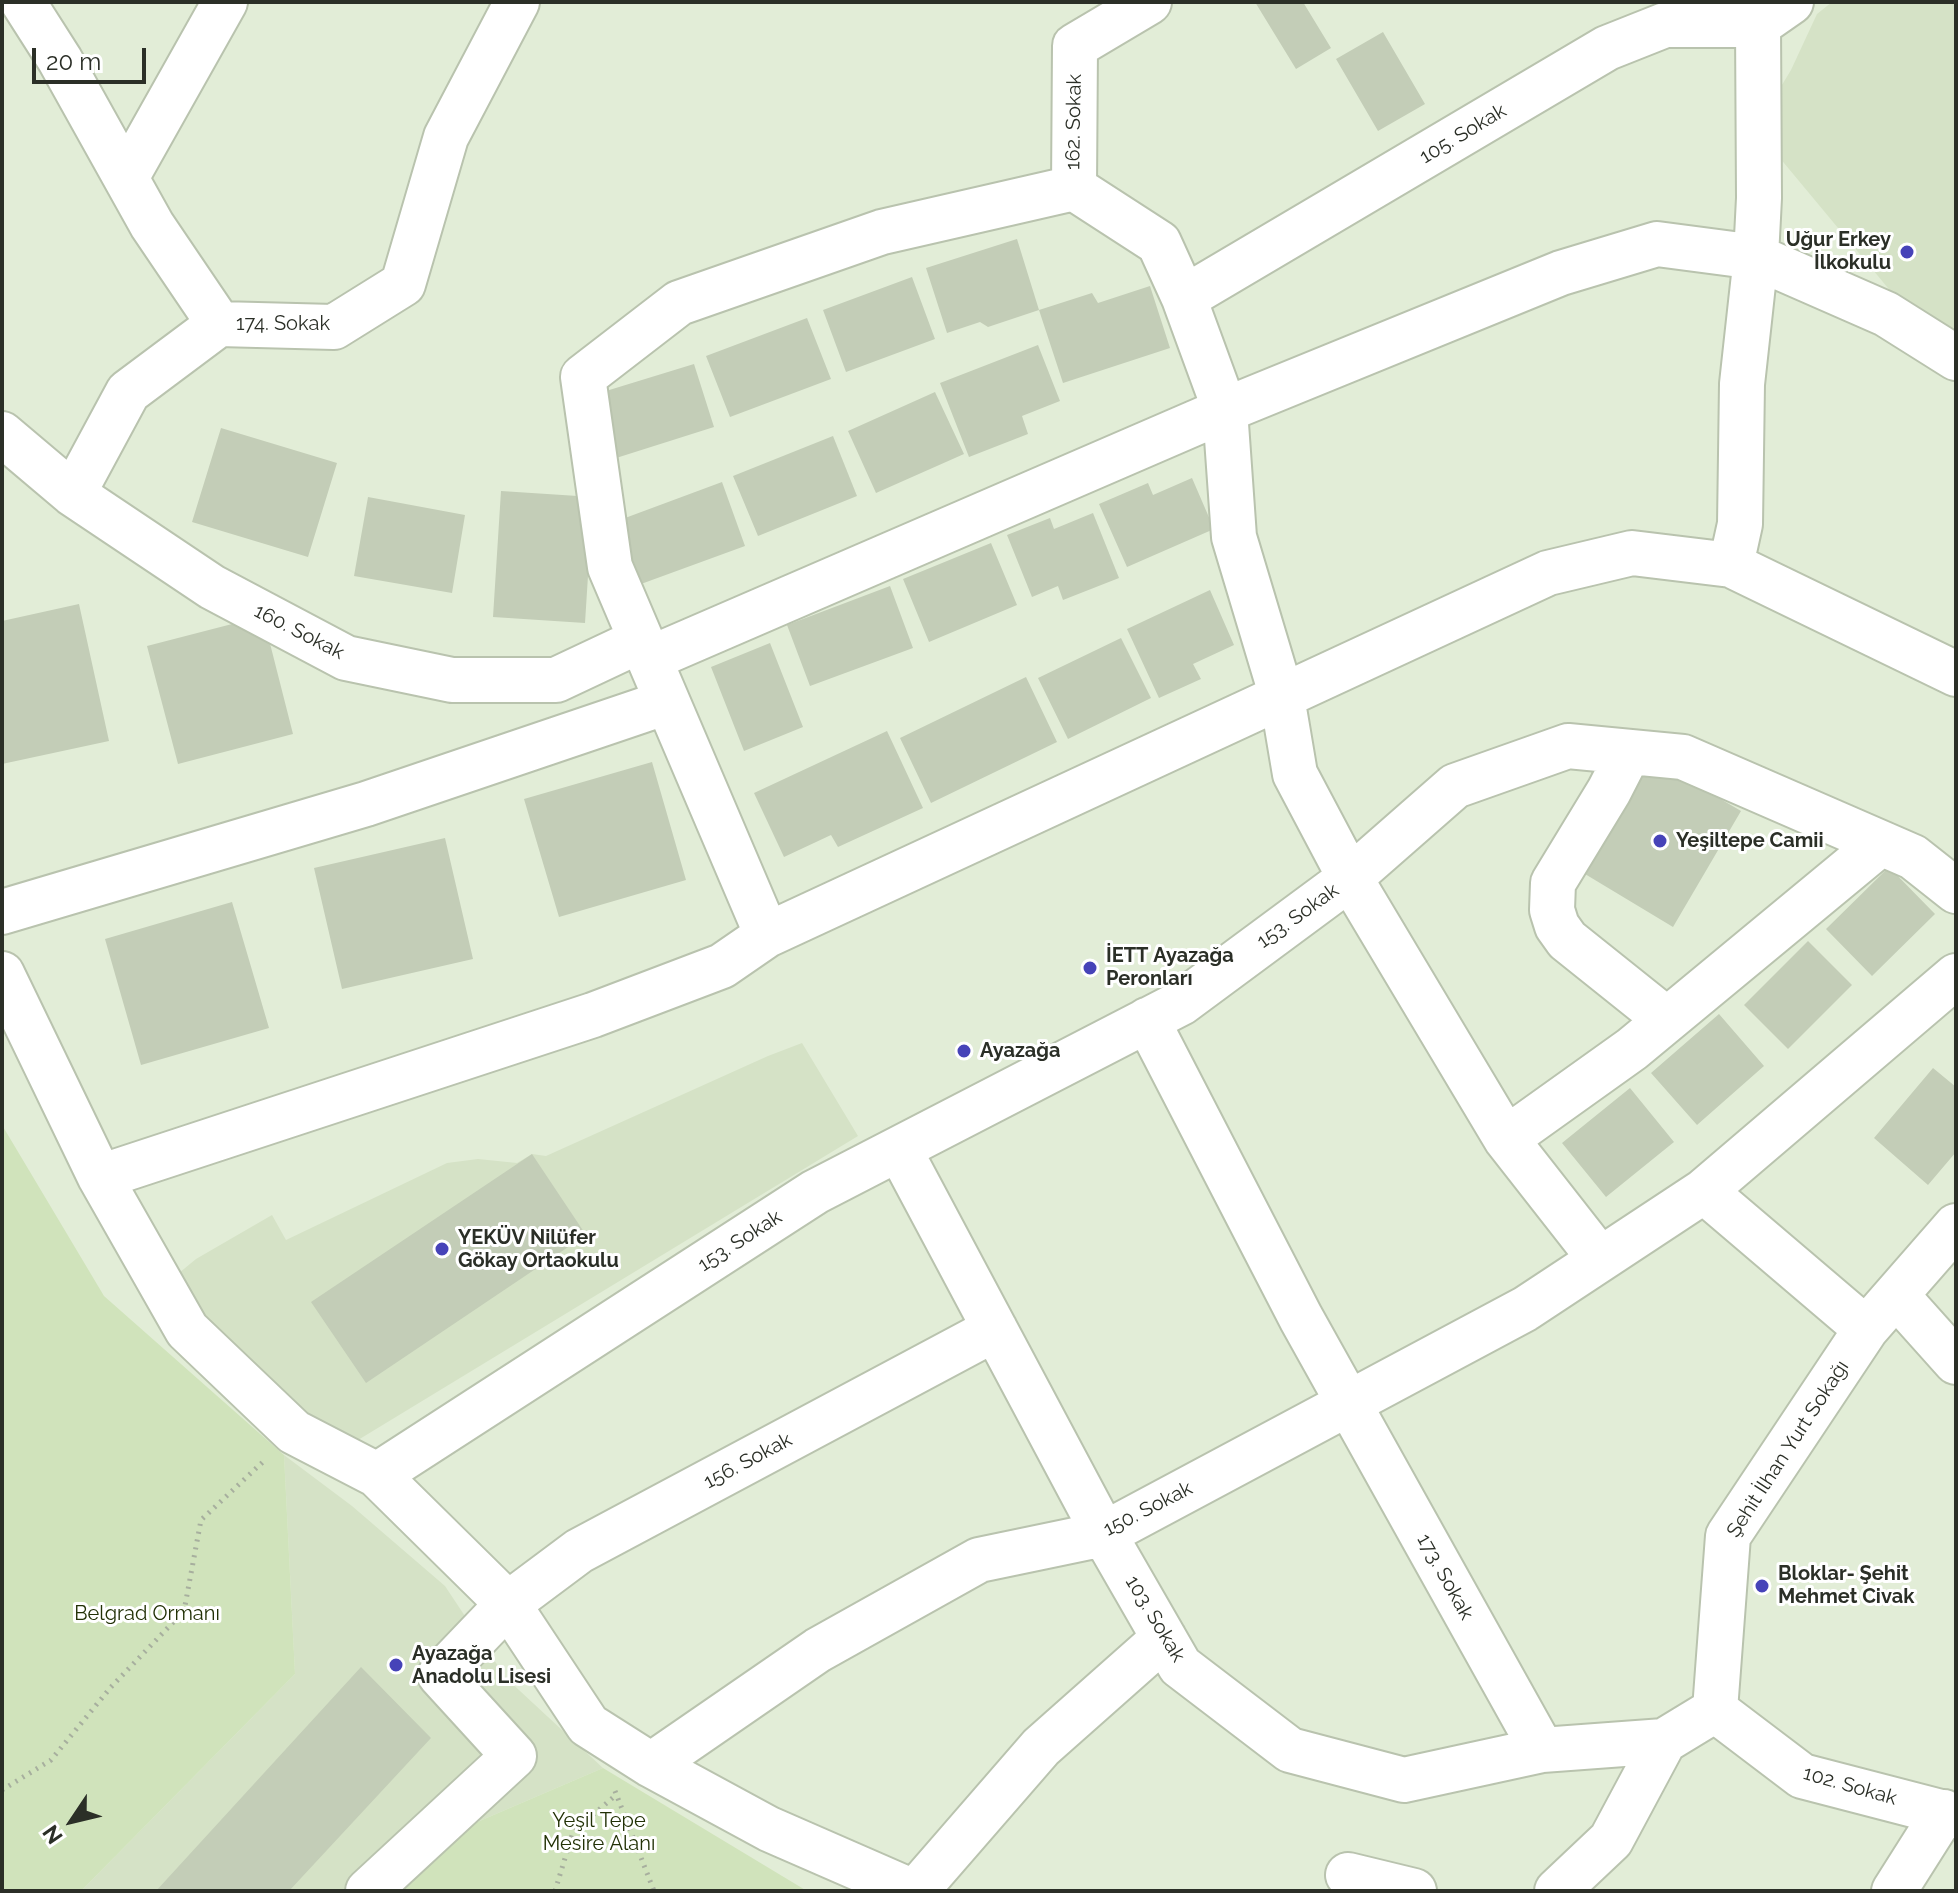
<!DOCTYPE html>
<html>
<head>
<meta charset="utf-8">
<style>
  body { margin:0 }
  #map { position:relative; width:1958px; height:1893px; overflow:hidden; background:#e2edd7; font-family:Raleway,sans-serif }
  canvas { display:block }
  .frame { position:absolute; inset:0; border:4px solid #2b2f27; pointer-events:none }
  .north { position:absolute; left:32px; top:1781px; width:80px; height:80px; -webkit-text-stroke:6px #fff; paint-order:stroke; rotate:235deg; font-size:22px; font-weight:700; line-height:32px; text-align:center; color:#2b2f27 }
  .north::after { content:''; display:block; margin:auto; width:28px; height:36px; background:#2b2f27; clip-path:polygon(50% 0,100% 100%,50% 72%,0 100%) }
  .scale { position:absolute; left:32px; top:48px; width:114px; height:36px; box-sizing:border-box; border:4px solid #2b2f27; border-top:0; padding-left:10px; font-size:24px; line-height:28px; white-space:nowrap; color:#2b2f27; -webkit-text-stroke:6px #fff; paint-order:stroke }
</style>
</head>
<body>
<div id="map">
<canvas width="1958" height="1893"></canvas>
<div class="frame"></div>
<div class="north">N</div>
<div class="scale">20 m</div>
</div>
<script>
const g = document.querySelector('canvas').getContext('2d');
g.lineJoin = 'round';
function paint(path, color) {
  g.fillStyle = color;
  g.fill(path, 'evenodd');
}
function poly(rows) {
  const path = new Path2D();
  for (const r of rows) {
    path.moveTo(r[0], r[1]);
    for (let i = 2; i < r.length; i += 2) path.lineTo(r[i], r[i + 1]);
  }
  return path;
}
function stroke(path, color, width, dash) {
  g.strokeStyle = color;
  g.lineWidth = width;
  g.lineCap = dash ? 'butt' : 'round';
  g.setLineDash(dash || []);
  g.stroke(path);
}
function drawText(font, color, halo, rows, align = 'center') {
  g.font = font + ' Raleway,sans-serif';
  g.lineWidth = 6;
  g.setLineDash([]);
  g.textBaseline = 'middle';
  g.strokeStyle = halo;
  g.fillStyle = color;
  for (const [text, x, y, turn = 0] of rows) {
    g.save();
    g.translate(x, y);
    g.rotate((+turn || 0) * Math.PI / 180);
    g.textAlign = isNaN(turn) ? turn : align;
    if (halo) g.strokeText(text, 0, 0);
    g.fillText(text, 0, 0);
    g.restore();
  }
}
const built = poly([
  [1832,2,1956,2,1956,349,1937,347,1779,157,1768,108,1791,70,1817,14],
  [802,1043,858,1136,335,1454,162,1287,196,1259,272,1215,286,1240,447,1163,478,1159,517,1163,532,1154,546,1156,768,1056],
  [284,1455,352,1506,445,1586,506,1678,603,1768,447,1835,387,1891,81,1891,295,1674]
]);
const green = poly([
  [2,1125,104,1296,284,1455,295,1674,81,1891,2,1891],
  [603,1768,807,1891,387,1891,447,1835]
]);
const building = poly([
  [1255,2,1303,2,1331,48,1296,69],
  [1383,32,1425,104,1378,131,1336,59],
  [1017,239,1039,310,988,327,980,322,947,333,926,268],
  [912,277,935,339,846,372,823,310],
  [1150,286,1170,348,1063,383,1039,310,1092,293,1098,303],
  [807,318,831,379,730,417,706,356],
  [1038,345,1060,401,1022,416,1028,434,969,457,940,383],
  [694,364,714,427,613,459,593,395],
  [935,392,964,454,876,493,848,431],
  [221,428,337,463,308,557,192,522],
  [833,436,857,496,758,536,733,476],
  [1192,478,1214,529,1127,567,1099,504,1148,483,1153,495],
  [722,482,745,546,641,584,617,521],
  [501,491,593,497,585,623,493,617],
  [368,497,465,515,452,593,354,576],
  [1093,513,1119,578,1063,600,1058,586,1032,597,1007,535,1050,518,1054,529],
  [991,543,1017,605,929,642,903,579],
  [890,586,913,648,810,686,787,625],
  [1210,590,1234,645,1193,664,1201,679,1159,698,1127,629],
  [79,604,109,741,2,764,2,621],
  [263,616,293,734,178,764,147,646],
  [1121,638,1151,698,1068,739,1038,678],
  [770,643,803,727,744,751,711,667],
  [1026,677,1057,742,931,803,900,738],
  [887,731,923,808,838,847,831,835,784,857,754,793],
  [1647,756,1741,811,1673,927,1580,871],
  [652,762,686,880,559,917,524,799],
  [445,838,473,959,342,989,314,868],
  [1889,867,1935,914,1872,976,1826,929],
  [232,902,269,1028,141,1065,105,939],
  [1808,941,1852,985,1788,1049,1744,1005],
  [1719,1014,1764,1066,1697,1125,1651,1073],
  [1933,1068,1956,1087,1956,1152,1928,1185,1874,1138],
  [1630,1088,1674,1142,1606,1197,1562,1143],
  [532,1154,586,1235,366,1383,311,1302],
  [361,1667,431,1738,289,1891,156,1891]
]);
const path = poly([
  [2,1790,51,1760,111,1687,184,1611,201,1520,266,1459],
  [615,1791,654,1891],
  [555,1891,573,1832,616,1795]
]);
const minor = poly([
  [23,2,60,60,152,225,219,324],
  [126,178,225,2],
  [1074,188,1075,46,1149,2],
  [1184,298,1607,48,1665,25,1758,25],
  [2,434,73,494,212,587,346,658,452,680,556,680,641,640],
  [73,494,128,392,219,324,334,327,403,284,446,137,517,2],
  [1731,565,1740,524,1742,384,1756,257,1759,198,1758,25,1791,2],
  [649,659,1225,410,1561,273,1657,244,1756,257,1886,314,1956,358],
  [1629,752,1609,791,1553,883,1552,910,1557,926,1567,940,1667,1020],
  [2,912,366,804,667,702],
  [767,935,610,567,583,377,679,303,882,232,1074,188,1159,243,1184,298,1225,410,1234,537,1282,697,1295,774,1350,878,1506,1139,1600,1259],
  [2,974,100,1177,187,1330,294,1432,377,1475,508,1604,588,1725,651,1765,769,1829,911,1891],
  [1147,1020,1301,1318,1542,1750],
  [1506,1139,1632,1049,1881,843],
  [899,1149,1104,1534,1180,1666,1290,1750,1404,1780,1542,1750,1664,1741,1715,1710],
  [100,1177,593,1015,722,966,767,935,1548,573,1632,553,1731,565,1956,674],
  [1704,1191,1866,1329],
  [1896,1295,1956,1362],
  [377,1475,815,1192,1181,1003,1350,878,1455,786,1568,746,1683,757,1913,857,1956,891],
  [1715,1710,1728,1536,1866,1329,1956,1226],
  [1715,1710,1802,1776,1956,1816],
  [651,1765,818,1650,979,1560,1104,1534,1525,1309,1704,1191,1956,976],
  [1348,1875,1414,1891],
  [368,1891,514,1756,440,1675,508,1604,579,1551,995,1329],
  [916,1891,1041,1747,1164,1638],
  [1557,1891,1611,1840,1664,1741],
  [1894,1891,1944,1812]
]);
const markers = [
  [1907,252,8,"#4643b8"],
  [1660,841,8,"#4643b8"],
  [1090,968,8,"#4643b8"],
  [964,1051,8,"#4643b8"],
  [442,1249,8,"#4643b8"],
  [1762,1586,8,"#4643b8"],
  [396,1665,8,"#4643b8"]
];
const streetNames = [
  ["162. Sokak",1074,122,-89],
  ["105. Sokak",1463,134,-31],
  ["174. Sokak",283,324],
  ["160. Sokak",299,632,27],
  ["153. Sokak",1298,916,-36],
  ["153. Sokak",740,1241,-33],
  ["Şehit İlhan Yurt Sokağı",1788,1449,-57],
  ["156. Sokak",748,1461,-28],
  ["150. Sokak",1148,1509,-27],
  ["173. Sokak",1445,1577,61],
  ["103. Sokak",1155,1619,59],
  ["102. Sokak",1850,1786,16]
];
const poiNames = [
  ["Uğur Erkey",1891,240,"right"],
  ["İlkokulu",1891,263,"right"],
  ["Yeşiltepe Camii",1676,841],
  ["İETT Ayazağa",1106,956],
  ["Peronları",1106,979],
  ["Ayazağa",980,1051],
  ["YEKÜV Nilüfer",458,1238],
  ["Gökay Ortaokulu",458,1261],
  ["Bloklar- Şehit",1778,1574],
  ["Mehmet Civak",1778,1597],
  ["Ayazağa",412,1654],
  ["Anadolu Lisesi",412,1677]
];
const parkNames = [
  ["Belgrad Ormanı",147,1614],
  ["Yeşil Tepe",599,1821],
  ["Mesire Alanı",599,1844]
];
paint(built, '#d5e2c6');
paint(green, '#d0e3bb');
paint(building, '#c3cdb7');
stroke(minor, '#b9c3ae', 48);
stroke(path, '#a7af9e', 5, [2, 6]);
stroke(minor, '#fff', 44);
for (const [x, y, r, color] of markers) {
  const dot = new Path2D();
  dot.arc(x, y, r, 0, 2 * Math.PI);
  g.fillStyle = color;
  g.fill(dot);
  stroke(dot, '#fff', 3);
}
drawText('20px', '#2b2f27', '#fff', streetNames);
drawText('bold 20px', '#2b2f27', '#fff', poiNames, 'left');
drawText('20px', '#223106', '#fff', parkNames);
</script>
</body>
</html>
